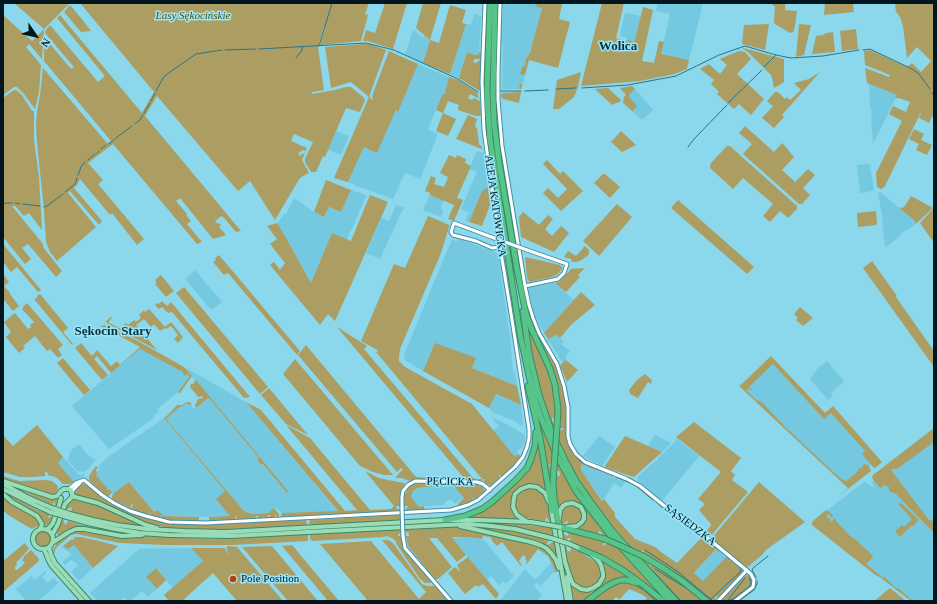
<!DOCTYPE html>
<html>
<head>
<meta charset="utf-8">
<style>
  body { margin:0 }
  #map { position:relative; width:937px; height:604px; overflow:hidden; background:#8bd7eb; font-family:"Times New Roman",serif }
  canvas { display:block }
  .frame { position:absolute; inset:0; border:4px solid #01171d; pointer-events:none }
  .north { position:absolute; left:16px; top:16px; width:40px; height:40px; -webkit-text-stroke:3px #98e4f9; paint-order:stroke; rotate:124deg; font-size:11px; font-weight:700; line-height:16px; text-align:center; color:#01171d }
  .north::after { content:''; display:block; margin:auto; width:14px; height:18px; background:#01171d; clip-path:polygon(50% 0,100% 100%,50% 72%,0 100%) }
</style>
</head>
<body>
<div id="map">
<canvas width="937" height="604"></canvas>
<div class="frame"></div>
<div class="north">N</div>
</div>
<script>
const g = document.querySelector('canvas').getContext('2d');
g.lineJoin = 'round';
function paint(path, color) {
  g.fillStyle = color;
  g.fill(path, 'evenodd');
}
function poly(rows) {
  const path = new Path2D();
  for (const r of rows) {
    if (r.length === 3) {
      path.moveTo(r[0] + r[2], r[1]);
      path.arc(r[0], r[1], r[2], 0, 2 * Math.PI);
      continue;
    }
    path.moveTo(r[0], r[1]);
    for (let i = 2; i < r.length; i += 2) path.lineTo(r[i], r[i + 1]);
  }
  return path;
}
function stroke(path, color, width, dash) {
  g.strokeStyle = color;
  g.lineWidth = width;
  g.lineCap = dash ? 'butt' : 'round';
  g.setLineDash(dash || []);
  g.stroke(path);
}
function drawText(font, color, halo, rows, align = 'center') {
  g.font = font + ' "Times New Roman",serif';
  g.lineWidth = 3;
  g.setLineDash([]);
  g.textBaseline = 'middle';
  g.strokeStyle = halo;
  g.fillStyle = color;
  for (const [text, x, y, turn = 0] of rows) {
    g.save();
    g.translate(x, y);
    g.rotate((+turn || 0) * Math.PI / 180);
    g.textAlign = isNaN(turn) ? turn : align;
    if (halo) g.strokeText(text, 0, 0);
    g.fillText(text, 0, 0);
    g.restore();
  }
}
const built = poly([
  [503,3,543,3,521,89,502,89,503,46,500,45],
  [658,3,703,3,689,60,661,54,670,14,656,11],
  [625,13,641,16,633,48,625,46,627,38,620,36],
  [474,14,481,16,479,54,475,55,467,52,459,78,450,74,466,24,471,25],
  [413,30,423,38,425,35,430,40,423,63,405,55],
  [418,64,449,77,444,95,442,95,428,129,438,134,420,179,405,173,393,199,354,185,354,184,352,183,351,184,348,182,364,147,377,152,396,110,398,111],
  [867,83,897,95,874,142,873,142,871,119,872,110,870,108,869,84],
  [635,89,653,110,642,120,633,112,633,110,629,97,630,94],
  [336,131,349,136,341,155,328,150],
  [477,151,484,153,486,168,488,169,488,172,485,172,485,173,486,174,488,187,482,191,469,222,465,221,469,213,461,209,477,172,469,169],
  [869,164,870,165,874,190,872,191,860,193,857,165],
  [351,190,364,194,366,196,351,231,350,231,347,240,332,234,311,284,285,236,277,224,285,213,286,214,294,198,314,212,324,217,329,207,341,212],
  [880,192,915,221,914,225,906,231,904,231,899,237,886,247,885,246,882,222,883,221,878,193],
  [430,195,444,200,441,207,443,212,441,217,423,210],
  [396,205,405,208,403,209,380,259,366,253,381,218,389,221],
  [452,239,455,241,461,240,498,253,510,337,513,371,515,372,517,386,472,368,475,358,430,354,423,371,406,361,404,356,405,352],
  [195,270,222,302,211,310,185,279],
  [555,283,574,300,544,333,534,314,528,289,532,287],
  [556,335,564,342,561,344,570,351,566,356,566,360,563,364,550,342,546,340],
  [140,349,184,372,186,376,187,374,189,375,189,377,177,393,157,409,159,412,154,415,154,418,109,449,72,406],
  [775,361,825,414,832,408,867,448,873,464,867,469,869,472,848,488,741,387],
  [827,361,844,381,831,393,833,396,828,400,810,379,817,369],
  [184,367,246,402,338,512,282,513,276,507,268,513,252,514,244,511,166,419,177,409,187,403,188,403,194,409,208,398,209,398,259,458,257,460,261,465,263,464,287,492,288,492,288,491],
  [495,394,521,405,523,425,520,425,512,420,492,412,491,410,489,408],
  [491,417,504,423,525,435,524,444,522,447,517,451,518,454,515,457,493,431,499,426],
  [164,418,225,491,231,516,207,517,163,516,154,512,129,482,114,494,90,479,100,469,98,466,108,457],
  [934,431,934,601,911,601,859,560,821,515,864,482,873,487,874,486,871,482,874,480,873,475],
  [655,435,671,443,662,452,648,446],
  [599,436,615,447,602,466,588,459,583,456],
  [677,439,699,456,662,501,637,480,638,476,653,463,658,460,658,458,674,443],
  [78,445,80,445,87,454,96,460,86,471,85,471,84,472,77,471,68,460,70,452,72,449],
  [63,457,80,476,82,474,85,474,82,477,74,482,58,463],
  [581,464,612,476,613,477,616,478,625,482,621,488,614,483,603,501,581,470],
  [434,486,454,486,464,497,455,504,450,499,441,506,440,505,419,507,411,497,413,491,418,488],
  [467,537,484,540,514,576,506,584,503,581,499,585,491,576,487,580,452,538],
  [74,545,93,568,79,581,71,572,78,565,74,561,73,561,71,560,65,565,62,562,72,554,61,547,63,546,70,548],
  [140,548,141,549,191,548,203,561,173,588,156,568,147,577,157,589,148,597,142,591,130,601,128,601,124,597,120,601,98,601,90,593],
  [716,549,726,557,704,582,694,574],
  [552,562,555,571,540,586,537,583,534,586,542,595,538,599,538,601,500,601,525,569,535,580],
  [45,571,46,573,42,577,47,583,54,578,59,583,38,601,26,601,16,589,31,576,34,580,38,577,39,577]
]);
const green = poly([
  [14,3,70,3,44,29,42,59,29,44,26,47,41,65,39,92,35,109,24,94,17,87,14,87,3,95,3,15,32,41,44,29],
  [80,3,369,3,365,14,368,15,361,41,320,45,325,28,324,27,318,47,324,90,312,92,312,94,335,90,346,87,351,87,363,97,365,100,360,112,346,108,325,157,323,156,316,172,311,172,305,162,305,159,313,142,294,134,291,141,307,148,305,151,303,150,298,153,300,156,304,153,305,153,302,160,309,173,301,177,298,181,275,220,250,181,238,191,157,96,145,116,241,231,236,232,224,218,221,216,215,221,218,224,219,223,221,225,219,227,226,235,213,239,180,198,176,201,187,214,186,215,191,221,187,224,202,242,197,244,113,144,88,163,103,180,98,184,144,239,137,245,112,213,110,215,80,179,77,185,74,188,102,221,99,225,70,191,68,193,96,227,57,261,50,252,46,242,44,210,37,143,36,126,37,111,40,95,43,68,107,143,111,141,44,61,44,37,71,69,74,67,45,33,46,30,50,25,98,82,105,76,57,18,60,15,142,113,154,92],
  [385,3,407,3,393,49,368,41,363,41,366,30,375,33],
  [423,3,441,3,430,40,439,43,450,5,466,10,462,23,466,24,450,74,423,63,430,40,416,28],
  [522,3,536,6,538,3,564,3,562,4,559,19,570,22,558,68,529,60,521,89,519,89,520,84,522,84,525,75,520,74,523,66,525,66,526,58,527,58,530,53,542,8],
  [602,3,624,3,616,38,627,41,625,46,626,46,628,40,634,42,633,48,643,7,653,10,642,61,654,63,659,41,664,42,661,54,689,60,687,69,675,74,640,81,581,86],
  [773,3,785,3,785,10,797,11,795,26,794,30,793,32,790,33,775,24,774,22,775,6,772,5],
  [825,3,853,3,854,12,824,15],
  [895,3,934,3,934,113,929,123,919,118,922,110,885,186,883,188,881,189,877,187,876,173,902,121,889,114,893,106,906,112,910,102,899,98,895,98,897,95,867,83,865,68,889,77,890,75,865,65,864,51,870,50,905,66,908,66,912,63,921,72,931,61,917,47,907,58,903,26,900,17,896,12],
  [70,5,81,18,91,31,81,32,64,12],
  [769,24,765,50,742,44,744,25],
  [799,24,811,25,804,55,796,57],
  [856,29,858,49,842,51,840,31],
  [833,32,835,52,812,54,816,36,823,35,826,33],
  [363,44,370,44,386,50,370,94,370,97,372,100,373,99,372,96,389,51,418,64,398,112,396,110,377,153,364,147,348,182,334,178,369,97,351,82,331,88,325,47],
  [743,48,784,59,784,82,774,88,772,78,771,75,748,52,743,49],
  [739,51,745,52,751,59,737,74,764,99,751,115,739,104,734,109,717,94,719,92,711,84,714,80,700,69,709,64,720,74,727,65,720,59],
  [467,52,475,55,479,54,479,52,481,53,481,59,474,59,473,62,477,63,478,61,481,60,480,91,478,90,459,78],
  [581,72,578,87,574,97,559,109,553,109,557,80],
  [820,72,782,115,784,117,774,128,762,118,773,106,767,101,775,92,778,92,785,99,787,97,790,100,801,90,794,83,809,79],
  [449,77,458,80,478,93,478,97,480,99,470,94,468,98,472,100,474,98,480,101,481,116,476,116,458,110,458,108,459,105,448,101,443,113,456,119,448,136,436,131,443,113,436,110,442,95,444,95],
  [632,86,635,89,630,94,629,97,637,106,633,110,633,112,623,103,624,97,626,95,620,88],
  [608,88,621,100,620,102,616,103,612,105,595,89],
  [14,90,16,90,22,95,32,111,34,111,34,140,39,177,42,230,29,213,24,216,15,206,12,206,43,244,43,247,62,271,56,277,28,244,22,248,31,259,25,264,3,237,3,98],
  [521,92,519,103,503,99,501,96,502,93],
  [468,115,477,119,475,127,477,128,479,144,482,147,482,149,456,139],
  [745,126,774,152,782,143,788,149,788,150,794,157,782,170,795,182,808,169,815,175,803,188,810,195,802,204,799,204,743,154,752,144,739,133],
  [914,129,924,134,921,140,932,145,927,155,916,150,919,144,909,139],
  [621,131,636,145,622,152,611,142],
  [727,146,730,146,741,156,797,206,797,209,788,218,780,211,770,222,763,216,773,204,743,178,733,189,710,168,710,166,711,163],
  [449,155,456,158,457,155,466,159,465,163,471,166,457,198,463,200,454,221,448,219,454,205,430,195,430,193,425,191,431,176,436,178,434,184,444,187,448,177,440,173],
  [547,160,560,174,563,171,583,191,561,211,543,193,548,188,558,198,567,189,543,164],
  [603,174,605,174,620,187,610,198,594,183],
  [326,180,351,190,341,212,329,207,324,217,314,212],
  [488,187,490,205,482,226,469,222,482,191],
  [370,195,388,202,335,321,328,314,320,325,270,265,274,262,280,270,285,263,270,244,277,239,267,226,277,223,285,236,311,283,332,233,351,241],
  [911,196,933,208,918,222,915,224,915,221,898,207,901,208,904,207],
  [678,200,754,267,747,274,671,208],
  [617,204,632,217,599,256,583,241],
  [934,208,934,243,920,223],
  [876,211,877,223,876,225,858,227,857,213],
  [523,212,539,225,548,215,553,219,545,229,552,236,561,226,569,233,554,252,521,237,519,217],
  [428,216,447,224,449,225,449,227,441,253,400,349,399,356,399,361,405,367,472,404,515,457,518,454,521,456,512,468,502,477,500,475,499,476,500,478,491,486,484,483,484,479,483,479,482,481,477,480,477,479,482,479,376,352,379,351,361,341,394,264,405,268],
  [3,244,41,290,38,292,17,267,11,272,3,262],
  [585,246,589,250,589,254,587,256,580,261,575,262,572,262,571,259,564,257,568,251,576,256],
  [219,255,300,351,297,355,228,273,224,275,213,262,216,260,215,258],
  [525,257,560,265,562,267,562,269,557,275,552,277,530,282,528,280,527,277],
  [872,261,897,296,896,297,934,351,934,367,863,268],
  [585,268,578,275,580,277,566,292,555,283,559,282,571,269],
  [3,274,9,282,4,286,10,293,10,294,19,306,13,311,3,299],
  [161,275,174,291,166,297,155,284,157,283,155,280],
  [184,287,268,387,260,394,176,293],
  [581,292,595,305,572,324,560,338,556,335,548,339,544,333],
  [40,294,68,328,63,332,73,344,72,345,34,299,37,298,37,296],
  [162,301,167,306,171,302,250,397,244,398,172,312,168,313,162,307,159,309,155,305,157,303,159,304],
  [27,303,63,345,58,349,62,355,58,358,50,349,47,351,35,336,23,346,25,348,19,353,6,337,11,332,4,322,15,313,28,329,31,327,30,325,34,322,22,309,23,308,23,307],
  [800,307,813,318,803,326,796,320,798,318,794,314],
  [149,309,165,327,171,322,183,337,178,343,174,339,178,335,171,326,166,329,165,328,160,331,154,324,151,327,144,319,136,325,157,350,108,324,106,321,111,317,112,318,109,321,109,323,119,328,121,328,126,323,128,325,134,320,136,322,141,318,139,315,144,310,145,312],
  [530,310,555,364,562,383,566,403,569,444,571,449,577,457,585,463,613,475,613,477,612,476,581,464,581,470,602,501,604,499,615,513,615,517,635,539,655,547,661,552,677,563,701,538,695,532,697,531,703,536,702,538,703,539,705,538,708,540,707,543,708,543,711,542,720,550,719,552,716,549,694,573,703,581,727,556,730,558,729,561,731,560,733,560,733,564,736,562,742,568,743,571,742,573,719,598,716,596,715,599,716,601,711,601,681,576,643,553,644,550,639,552,630,547,598,509,582,486,571,467,558,442,559,432,564,428,560,428,561,407,559,389,551,363,532,324,528,311],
  [527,324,550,372,556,399,556,418,552,418,552,419,553,422,555,423,555,433,541,393,535,369],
  [104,325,136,340,184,367,192,376,180,393,179,393,178,392,189,377,189,375,187,374,186,376,183,374,183,372,140,349,111,373,97,356,94,359,108,375,102,380,75,348,81,343,92,356,97,350,111,366,117,361,120,365,140,347,103,327,100,327],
  [337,327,367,346,364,349,473,478,476,479,476,480,456,480,456,479,464,478],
  [435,343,476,358,472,368,517,386,521,405,496,394,489,408,423,371],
  [306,345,416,477,443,479,443,480,418,479,409,481,402,478,395,478,403,469,401,468,397,472,298,355],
  [771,356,825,413,833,406,882,462,881,463,875,468,873,467,862,454,865,451,831,413,824,419,773,364,749,387,752,390,747,389,746,390,756,400,762,402,787,429,791,432,800,441,841,479,846,481,849,479,857,472,860,467,861,469,863,467,862,466,864,464,868,465,871,471,840,495,848,488,739,386,744,382],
  [63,358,90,390,84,395,57,363],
  [295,359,393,475,384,475,373,472,360,466,283,374],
  [566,360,578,370,567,382,560,365],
  [645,374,652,380,651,384,648,382,638,398,630,394,629,390,637,380],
  [196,380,288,491,288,492,287,493,263,464,261,465,257,460,259,458,209,398,208,398,196,408,195,406,198,399,203,398,202,396,198,397,195,393,190,387,191,384,193,384],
  [269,388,308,435,286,424,261,395],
  [187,402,189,402,192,404,190,405,187,403,177,409,167,418,166,419,244,511,252,514,268,513,274,508,279,514,278,518,276,518,276,515,275,514,275,518,270,518,270,515,268,515,268,518,258,519,258,516,256,516,255,519,237,520,236,516,235,517,235,520,209,521,209,517,230,516,216,499,225,491,164,418,169,414,177,405,182,405],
  [246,402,261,410,345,511,357,510,286,425,310,438,370,510,391,509,394,506,365,471,379,478,388,480,404,483,405,484,400,494,400,506,396,506,397,509,400,510,400,512,287,517,286,514,286,517,283,518,281,516,282,513,338,511],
  [538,418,553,453,552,463,548,466,552,466,551,497],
  [694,422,741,458,731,471,735,475,732,480,748,492,710,537,704,533,710,527,711,525,710,523,699,510,705,504,698,499,721,472,676,437],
  [37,425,63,457,58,463,74,482,69,484,63,484,57,478,52,476,49,476,47,472,44,473,46,476,32,477,20,477,3,472,3,437,4,436,13,446],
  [934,428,934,442,897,469,892,469,891,470,929,520,934,521,934,533,896,494,889,491,889,487,883,485,881,489,874,481,872,477,873,475],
  [625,436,662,452,634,477,606,468,605,466],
  [538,441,546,492,539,486,533,484,523,485,518,488,513,493,511,504,513,511,518,519,467,517,483,511,533,459,536,452],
  [556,461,569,483,580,500,595,521,610,539,602,536,602,533,599,531,597,534,576,528,586,513,583,507,579,503,575,501,569,501,563,503,558,508,556,493,555,475,560,476,560,475,559,471,556,471],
  [96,466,98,468,96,470,97,473,96,477,98,477,104,485,105,485,108,490,110,490,112,492,109,496,106,496,89,480,89,476],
  [3,476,12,479,20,481,46,480,52,481,57,485,58,488,55,495,53,495,12,483,3,479],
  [129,482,154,512,158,510,163,516,199,517,199,521,175,521,161,519,161,516,160,516,160,518,150,516,151,513,150,513,149,515,131,509,133,505,132,504,130,508,112,499,112,496,114,493],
  [759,482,805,522,766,550,762,555,749,566,746,567,713,540,712,538],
  [428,483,476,484,483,487,485,491,475,499,474,498,472,499,473,500,458,506,458,504,464,498,454,486,434,486,418,488,413,491,411,497,419,507,424,506,424,510,405,511,405,510,407,508,408,506,404,506,404,497,408,488,412,485,416,484],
  [82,484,85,484,88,486,109,501,119,507,146,517,167,523,207,524,306,520,307,525,232,529,180,529,164,527,148,524,76,496,74,492,75,490,78,486],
  [10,485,56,498,59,503,57,507,56,507,54,502,52,505],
  [529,487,536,488,543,494,546,500,551,521,549,521,546,517,545,521,525,518,517,512,515,508,515,501,516,497,523,490],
  [3,491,20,501,37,510,50,514,48,518,54,516,49,526,44,525,42,519,37,514,14,501,7,496],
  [3,497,13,504,32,515,37,519,40,524,39,525,32,529,18,521,7,514,3,510],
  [75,498,97,505,146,527,116,523,72,512,71,511,72,507,66,510,64,510,67,504],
  [901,503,919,520,912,527,911,526,900,537,895,531,902,525,904,527,899,532,912,519,898,504,894,508,898,504],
  [570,504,578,505,582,512,582,518,581,520,575,524,567,525,568,521,567,521,563,524,561,524,561,513,563,508],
  [826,510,831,513,833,516,830,519,831,516,828,514,827,516,827,518,830,519,830,520,831,522,835,518,836,521,850,536,855,539,872,555,873,559,872,558,866,564,883,578,886,576,885,578,897,589,898,588,913,601,911,601,881,578,874,574,812,525,812,523,813,521],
  [401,515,401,520,311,525,309,523,310,520],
  [61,518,63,519,65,525,68,521,101,530,130,534,123,534,76,527,71,529,58,537,56,530],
  [471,521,517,524,552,528,553,536,525,529,488,524,442,522],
  [450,527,464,528,535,545,543,549,549,553,555,563,558,572,554,572,555,570,548,556,538,549,526,565,527,561,525,559,526,557,523,555,519,561,522,565,521,566,502,542,497,546,493,542,491,538,490,537,483,536,482,539,467,537,452,537,466,555,457,562,437,538,429,538,452,567,438,579,435,579,408,546,406,536,409,536,409,535,408,532,405,532,405,530],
  [475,527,503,530,532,535,548,540,547,544,548,545,553,542,554,542,557,557,549,548],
  [401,529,402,532,399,534,398,536,401,536,402,544,404,548,432,582,430,583,425,583,420,579,397,545,395,540,392,538,387,536,383,537,312,541,310,539,310,535,311,534],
  [562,530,564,530,564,534,568,536,569,531,591,537,604,542,603,546,608,543,618,547,667,601,636,577,596,553,569,542,571,538,569,538,565,541,564,540],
  [78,531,120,537,130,538,146,536,211,539,262,537,307,534,308,535,308,540,307,541,233,545,165,545,120,543,76,534,71,535,58,546,55,550,54,555,53,550,58,541,64,538,72,532],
  [43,539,8],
  [74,537,81,537,94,540,94,541,95,540,118,546,93,568,74,545,68,549,63,546,72,539,73,540,74,539],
  [382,540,388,540,393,543,422,584,427,586,435,586,449,601,368,601,320,544,371,541,419,599,426,592],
  [25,543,29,549,16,563,17,565,15,567,15,569,17,570,25,563,22,560,24,558,23,557,31,550,39,559,39,561,3,592,3,561],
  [292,545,339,601,328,601,282,546],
  [227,546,237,547,283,601,237,601,213,573,182,601,169,601,164,595,203,561,191,548,225,548,226,551,230,556,227,551],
  [272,546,318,601,288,601,242,547],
  [565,546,567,547,567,550,570,552,571,548,580,552,596,562,600,567,601,570,601,575,600,579,595,585,589,588,582,588,575,583,573,580,569,570],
  [639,556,649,562,649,564,650,566,652,564,673,576,705,601,680,601],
  [468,557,499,594,496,599,483,584,478,587,476,585,465,594,448,573,455,567,459,571,460,571,457,565],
  [601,561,631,579,625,578,589,597,584,601,574,601,571,584,575,588,583,591,593,590,600,585,604,579,605,575,604,566],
  [156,568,166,580,157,589,146,577],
  [747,575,750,576,752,580,751,586,749,589,736,598,733,601,722,600,745,576],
  [621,582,635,583,638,585,659,601,644,601,647,598,641,594,629,589,618,601,619,599,616,597,613,600,614,601,589,601,608,587],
  [890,588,906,601,874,601]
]);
const stream = poly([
  [319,46,332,3],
  [259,49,366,43,394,50,458,79,478,92],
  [225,50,256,49],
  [863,50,870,49,912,69,919,74,930,89],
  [296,58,302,50,302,47],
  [764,67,776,55],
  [582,88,628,85,676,76,719,55,745,46,776,55,791,58,823,56,859,50],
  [556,89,576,88],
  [156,91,163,78,167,74,196,54,222,50],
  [501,91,521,91],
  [525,91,548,90],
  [932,93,934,96],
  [151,101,155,93],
  [728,103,762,70],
  [144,113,150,103],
  [135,124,140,120,143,115],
  [116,138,132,126],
  [109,144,115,139],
  [688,147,694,139,727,105],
  [101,149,106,145],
  [97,153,99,151],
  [88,160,95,154],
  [78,175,81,167,85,162],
  [65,192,74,185,76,182,77,178],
  [15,203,20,204],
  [3,204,7,203,12,203],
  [23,204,40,206],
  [44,207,47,206,63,194],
  [567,440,571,450,580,461,589,466,613,475],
  [616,477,635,485,653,500],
  [656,502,670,514,694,529],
  [696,531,702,536],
  [705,539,708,541],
  [710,542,719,550],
  [645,550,677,571,713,601],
  [721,552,724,554],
  [727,557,729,559],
  [731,560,733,562],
  [655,569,686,588,696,595],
  [654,572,681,601],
  [756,577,752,570,753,568,768,556],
  [635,585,644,590,656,601],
  [699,597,703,601],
  [711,599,740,572,741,569,735,563],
  [728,600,745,578],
  [728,601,733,599,750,586,751,582,749,578],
  [739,601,754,590,757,584,757,581]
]);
const minor = poly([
  [500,3,498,73,498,100,502,146,525,286,529,305,533,318,539,333,557,364,564,386,568,407,568,436,570,444,576,454,585,462,627,479,640,486,673,513,697,529,751,574,754,580,753,587,735,601],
  [494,238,454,223,451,232,453,235,476,241,492,248,500,247],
  [525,286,558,279,564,273,567,264,527,250],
  [84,480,102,495,114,503,130,511,146,516,169,522,206,523,451,510,468,505,478,500,515,467,523,457,527,447,529,438,529,429,510,307,500,247,484,130,482,82,485,3],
  [69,489,76,483,84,480],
  [72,493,73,490,80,483],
  [402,509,402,497,403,491,408,485,415,481,477,482,483,484,490,490],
  [403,536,405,548,451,601],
  [718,601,747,570]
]);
const major = poly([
  [3,481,52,497,57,496,61,491,64,489,69,489,71,491,72,494,72,497,65,504,58,524,52,535],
  [3,484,27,497,52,508],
  [3,489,35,505,50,512],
  [3,494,12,502,37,516,42,524,41,527,39,530],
  [72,495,75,497,98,503,146,525,157,528],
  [551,509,567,601],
  [70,514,93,520,117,525,147,529,184,531,225,532,445,520,479,520,531,522,549,525],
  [67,517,88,523,115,529,140,533,169,535,230,536,446,525,469,524,491,526,515,529,551,538],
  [559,519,560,510,563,506,566,504,573,503,581,507,584,514,584,519,582,522,577,526,567,527],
  [526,521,517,515,513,507,514,498,515,494,521,489,529,486,537,487,545,493,549,502],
  [460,526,531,542,540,545,546,548,551,553,556,560,559,568],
  [559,526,565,562,570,577,573,584,581,589,587,590,593,588,599,584,603,577,603,573,601,565,598,560,592,555],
  [43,539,10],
  [46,530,49,528,53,523,60,502,61,498],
  [52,543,69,532,76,529,84,529,122,536,142,535],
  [570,544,583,550],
  [49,547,51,555,55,563,89,601],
  [43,549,45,551,49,561,52,566,83,601],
  [567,577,571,601]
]);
const highway = poly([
  [490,3,487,90,488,113,490,139,498,192,520,334,529,376,536,403,541,418,556,454,576,491,610,535,670,601],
  [495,3,493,94,494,122,499,162,517,269,526,314,532,330,550,369,555,385,558,409,557,427],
  [523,311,529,353,539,395,552,433,566,462,576,481,590,501,613,532,676,601],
  [528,386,540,438,552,511],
  [554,467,553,484,554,497,559,526],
  [445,520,465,516,482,509,492,502,515,481,527,468,531,459,535,446,536,432],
  [560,527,605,539],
  [581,549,602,558,624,571,642,584,663,601],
  [643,556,663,568,681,580,707,601],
  [587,601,607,586,615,582,621,580,627,580,637,583]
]);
const minorBridge = poly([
  [494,238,527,250],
  [402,509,403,536]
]);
const majorBridge = poly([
  [52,508,70,514],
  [50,512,67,517],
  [549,525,560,527],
  [551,538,570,544]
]);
const highwayBridge = poly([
  [554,467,557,427],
  [605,539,643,556]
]);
const markers = [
  [233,579,4,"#c33b09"]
];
const parkNames = [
  ["Lasy Sękocińskie",193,16]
];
const streetNames = [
  ["ALEJA KATOWICKA",495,206,82],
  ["PĘCICKA",450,482,1],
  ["SĄSIEDZKA",690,525,37]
];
const poiNames = [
  ["Pole Position",241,579]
];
const quarterNames = [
  ["Wolica",618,47],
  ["Sękocin Stary",113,332]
];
paint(built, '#74c9e0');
paint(green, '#ac9e63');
stroke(stream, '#2c7485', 1);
stroke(minor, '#4490a3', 5);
stroke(major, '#398863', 6);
stroke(highway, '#398863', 7);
stroke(minor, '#fff', 3);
stroke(major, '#9adcb8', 4);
stroke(highway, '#57c589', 5);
stroke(minorBridge, '#4490a3', 5, []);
stroke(majorBridge, '#398863', 6, []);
stroke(highwayBridge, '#398863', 7, []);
stroke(minorBridge, '#fff', 3);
stroke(majorBridge, '#9adcb8', 4);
stroke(highwayBridge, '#57c589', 5);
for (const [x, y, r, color] of markers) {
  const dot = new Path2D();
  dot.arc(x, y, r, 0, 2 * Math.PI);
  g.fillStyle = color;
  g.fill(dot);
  stroke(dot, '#98e4f9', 1.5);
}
drawText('italic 11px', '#5e5003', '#98e4f9', parkNames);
drawText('11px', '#01171d', '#98e4f9', streetNames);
drawText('11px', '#01171d', '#98e4f9', poiNames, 'left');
drawText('bold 13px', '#08333d', '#98e4f9', quarterNames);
</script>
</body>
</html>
